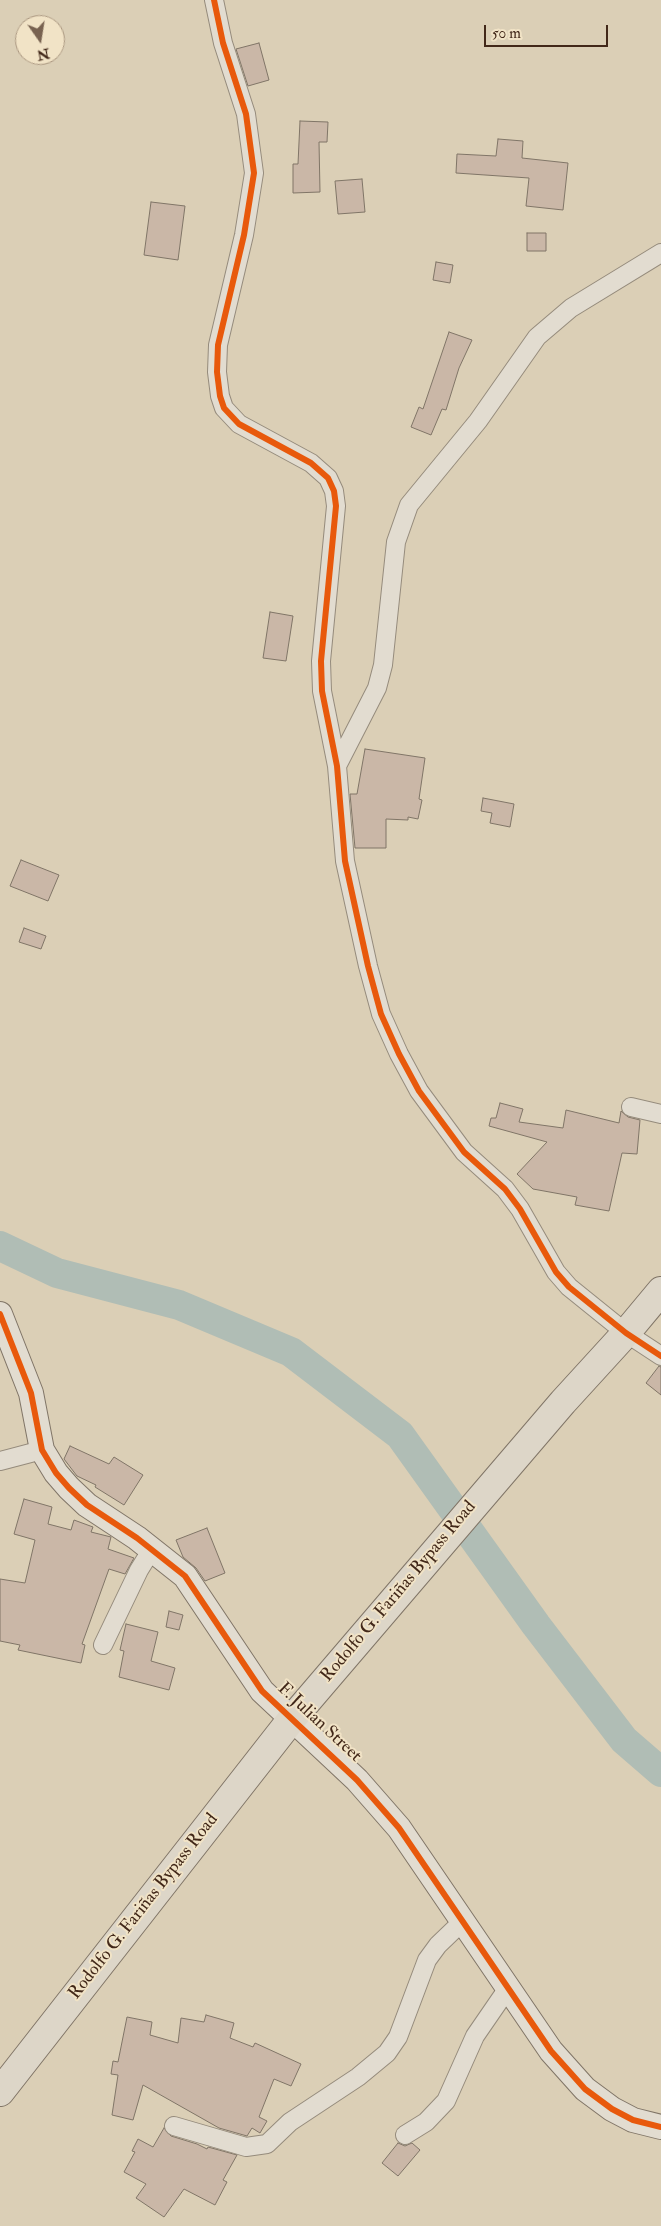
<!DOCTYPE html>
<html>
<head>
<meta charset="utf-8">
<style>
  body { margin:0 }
  #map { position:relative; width:661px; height:2226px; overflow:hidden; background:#dbcfb6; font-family:"IM FELL Double Pica",serif }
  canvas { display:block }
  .north { position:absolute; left:15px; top:15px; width:50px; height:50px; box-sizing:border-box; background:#f1e3c6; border:1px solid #ab9881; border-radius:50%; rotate:167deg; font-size:14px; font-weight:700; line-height:20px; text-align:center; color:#422819 }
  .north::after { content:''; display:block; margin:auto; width:18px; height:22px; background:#786250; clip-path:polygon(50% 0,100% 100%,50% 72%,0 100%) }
  .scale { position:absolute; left:484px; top:25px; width:124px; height:22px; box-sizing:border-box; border:2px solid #422819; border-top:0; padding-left:6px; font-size:15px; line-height:18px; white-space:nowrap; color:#422819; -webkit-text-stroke:4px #f1e3c6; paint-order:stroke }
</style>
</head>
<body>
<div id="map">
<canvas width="661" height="2226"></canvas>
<div class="north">N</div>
<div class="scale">50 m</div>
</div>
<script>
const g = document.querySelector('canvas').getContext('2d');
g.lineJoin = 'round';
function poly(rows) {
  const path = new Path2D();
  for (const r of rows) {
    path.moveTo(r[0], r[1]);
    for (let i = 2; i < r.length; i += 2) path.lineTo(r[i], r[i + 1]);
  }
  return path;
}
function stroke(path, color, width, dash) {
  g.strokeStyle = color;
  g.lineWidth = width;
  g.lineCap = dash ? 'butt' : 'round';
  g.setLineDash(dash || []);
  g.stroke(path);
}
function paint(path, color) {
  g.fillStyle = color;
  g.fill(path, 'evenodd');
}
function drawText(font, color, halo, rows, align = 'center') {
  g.font = font + ' "IM FELL Double Pica",serif';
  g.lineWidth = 4;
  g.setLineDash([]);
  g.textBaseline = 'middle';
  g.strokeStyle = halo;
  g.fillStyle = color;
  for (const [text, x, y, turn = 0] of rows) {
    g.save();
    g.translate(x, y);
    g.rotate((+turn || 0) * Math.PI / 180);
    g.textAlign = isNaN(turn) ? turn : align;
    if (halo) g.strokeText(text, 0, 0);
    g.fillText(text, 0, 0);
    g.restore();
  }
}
const river = poly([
  [0,1246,57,1273,179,1305,291,1352,400,1435,536,1625,624,1740,661,1772]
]);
const building = poly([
  [259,43,269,80,248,86,236,49,259,43],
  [300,121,328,122,327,142,319,142,320,192,293,193,293,164,298,164,300,121],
  [498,139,523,141,522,158,568,163,563,210,526,206,529,178,456,173,457,154,496,156,498,139],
  [362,179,365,212,338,214,335,181,362,179],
  [151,202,185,206,178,260,144,255,151,202],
  [527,233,546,233,546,251,527,251,527,233],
  [436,262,453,265,450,283,433,280,436,262],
  [449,332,472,340,459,368,446,410,442,409,431,435,411,427,419,407,423,409,449,332],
  [270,612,293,616,286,661,263,658,270,612],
  [365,749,425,758,419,799,422,800,418,819,408,817,408,820,386,819,386,848,355,848,350,794,357,794,365,749],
  [483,798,514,804,510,827,490,823,492,813,481,811,483,798],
  [21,860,59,875,48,901,10,886,21,860],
  [24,928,46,936,41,949,19,942,24,928],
  [500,1103,523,1109,519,1122,563,1128,566,1110,619,1123,621,1111,628,1117,640,1120,637,1154,622,1153,609,1211,575,1205,577,1197,533,1189,517,1174,547,1142,489,1126,491,1118,496,1118,500,1103],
  [659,1366,661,1367,661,1395,646,1383,659,1366],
  [70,1446,109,1464,114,1457,143,1475,124,1505,95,1487,96,1485,77,1476,64,1459,70,1446],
  [24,1499,52,1507,48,1524,71,1530,74,1520,93,1527,91,1532,111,1537,108,1549,134,1558,125,1574,109,1569,82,1644,85,1645,81,1663,18,1650,20,1645,0,1641,0,1579,25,1583,35,1540,14,1534,24,1499],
  [207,1528,225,1573,205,1581,196,1568,183,1557,176,1540,207,1528],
  [169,1611,183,1615,179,1630,166,1627,169,1611],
  [126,1624,158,1632,151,1661,175,1668,169,1690,119,1677,124,1651,120,1650,126,1624],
  [206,2015,234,2023,230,2038,253,2047,255,2043,301,2064,291,2086,274,2079,259,2117,267,2121,260,2133,252,2128,247,2136,219,2128,143,2085,133,2120,112,2115,118,2075,111,2074,113,2061,118,2062,127,2017,152,2022,150,2035,178,2043,181,2018,204,2022,206,2015],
  [164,2128,171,2136,197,2144,207,2149,208,2147,237,2155,223,2180,227,2182,215,2205,184,2189,164,2217,136,2198,146,2184,124,2172,135,2152,132,2151,138,2139,153,2147,164,2128],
  [398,2143,405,2146,412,2143,420,2150,398,2176,382,2163,398,2143]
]);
const street = poly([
  [214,0,223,43,246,114,254,173,244,235,218,345,217,372,220,396,224,408,239,424,311,463,328,478,334,491,336,506,321,661,322,691,337,766,345,861,368,966,381,1014,399,1054,419,1091,464,1152,505,1189,520,1209,556,1272,569,1287,626,1333,661,1356],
  [337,766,377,688,383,665,396,542,409,505,478,421,537,337,571,308,661,253],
  [631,1107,661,1114],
  [0,1461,42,1450],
  [103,1645,139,1570,152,1549],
  [174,2126,246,2147,267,2144,290,2122,358,2077,387,2053,398,2037,427,1960,438,1945,463,1921],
  [405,2135,426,2122,446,2101,475,2036,508,1988]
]);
const secondary = poly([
  [0,1314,31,1393,42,1450,56,1473,69,1488,87,1505,137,1538,185,1576,262,1691,357,1780,399,1828,551,2051,585,2089,612,2109,633,2120,661,2127]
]);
const primary = poly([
  [0,2092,291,1720,563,1402,626,1333,661,1291]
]);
const cycleway = poly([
  [214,0,223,43,246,114,254,173,244,235,218,345,217,372,220,396,224,408,239,424,311,463,328,478,334,491,336,506,321,661,322,691,337,766,345,861,368,966,381,1014,399,1054,419,1091,464,1152,505,1189,520,1209,556,1272,569,1287,626,1333,661,1356],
  [0,1314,31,1393,42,1450,56,1473,69,1488,87,1505,137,1538,185,1576,262,1691,357,1780,399,1828,551,2051,585,2089,612,2109,633,2120,661,2127]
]);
const streetNames = [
  ["Rodolfo G. Fariñas Bypass Road",399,1592,-50],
  ["F. Julian Street",319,1723,43],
  ["Rodolfo G. Fariñas Bypass Road",144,1907,-52]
];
stroke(river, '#b0bdb5', 30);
paint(building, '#cab7a7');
stroke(building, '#807567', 1);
stroke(street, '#958b7c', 20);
stroke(secondary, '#807567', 26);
stroke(primary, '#807567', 30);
stroke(street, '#e2dcd0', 18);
stroke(secondary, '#e2dcd0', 24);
stroke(primary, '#ddd6c8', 28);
stroke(cycleway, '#e8590c', 6);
drawText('18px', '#422819', '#f1e3c6', streetNames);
</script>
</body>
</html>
